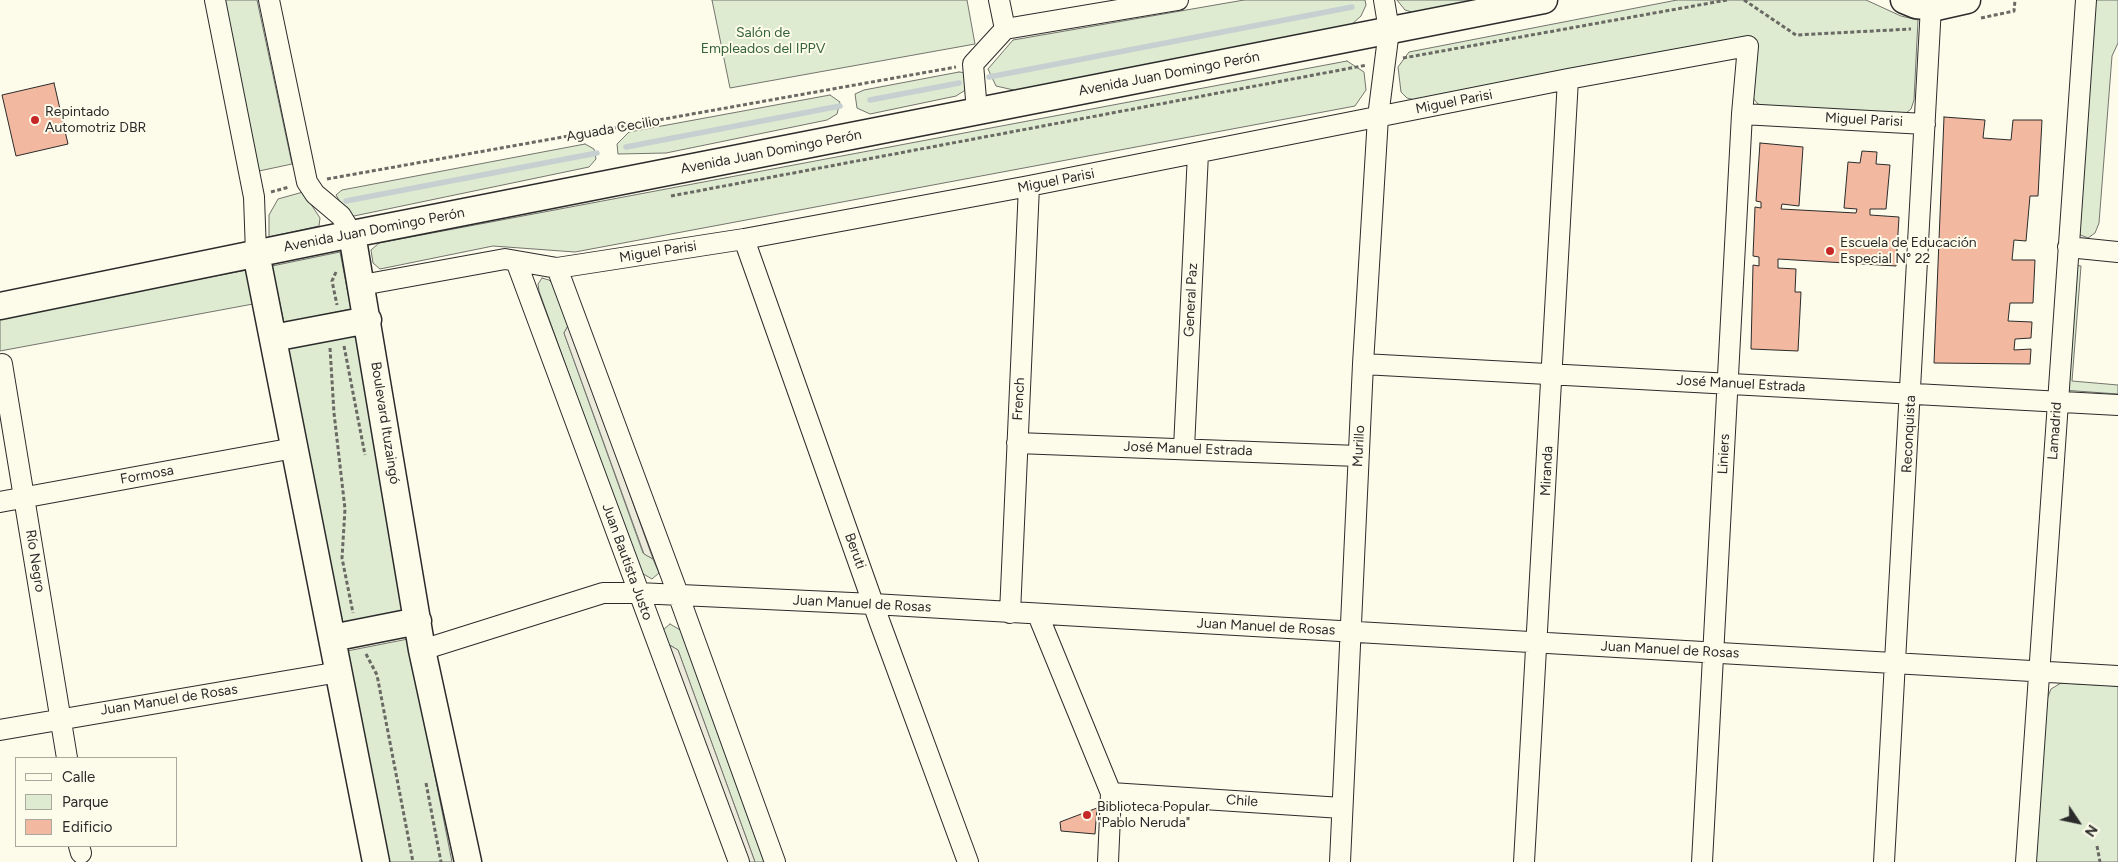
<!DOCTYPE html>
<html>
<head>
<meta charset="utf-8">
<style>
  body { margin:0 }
  #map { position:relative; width:2118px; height:862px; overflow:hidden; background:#fdfbea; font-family:Figtree,sans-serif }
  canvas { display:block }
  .legend { position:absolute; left:15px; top:757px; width:162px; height:90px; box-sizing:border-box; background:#fdfbea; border:1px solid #a9a89e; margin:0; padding:6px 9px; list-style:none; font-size:15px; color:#2b2b2b }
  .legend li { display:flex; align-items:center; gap:10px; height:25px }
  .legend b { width:25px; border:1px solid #a9a89e }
  .north { position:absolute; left:2053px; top:797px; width:50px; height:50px; -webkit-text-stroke:4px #fdfbea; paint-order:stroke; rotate:124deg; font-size:14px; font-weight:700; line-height:20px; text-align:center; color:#2b2b2b }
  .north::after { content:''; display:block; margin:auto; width:18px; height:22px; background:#2b2b2b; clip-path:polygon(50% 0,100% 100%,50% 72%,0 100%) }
</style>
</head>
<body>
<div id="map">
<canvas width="2118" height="862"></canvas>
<ul class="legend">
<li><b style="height:6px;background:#fdfbea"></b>Calle</li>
<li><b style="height:14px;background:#deebd1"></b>Parque</li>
<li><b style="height:14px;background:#f2b8a0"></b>Edificio</li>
</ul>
<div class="north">N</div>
</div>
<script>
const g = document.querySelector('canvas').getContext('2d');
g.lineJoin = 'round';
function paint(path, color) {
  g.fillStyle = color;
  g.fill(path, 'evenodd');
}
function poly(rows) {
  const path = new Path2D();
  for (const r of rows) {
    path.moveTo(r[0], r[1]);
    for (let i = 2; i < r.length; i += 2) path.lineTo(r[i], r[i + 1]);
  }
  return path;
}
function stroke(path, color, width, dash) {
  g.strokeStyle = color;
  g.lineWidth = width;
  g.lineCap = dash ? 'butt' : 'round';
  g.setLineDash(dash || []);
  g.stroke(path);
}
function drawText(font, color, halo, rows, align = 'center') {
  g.font = font + ' Figtree,sans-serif';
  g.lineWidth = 4;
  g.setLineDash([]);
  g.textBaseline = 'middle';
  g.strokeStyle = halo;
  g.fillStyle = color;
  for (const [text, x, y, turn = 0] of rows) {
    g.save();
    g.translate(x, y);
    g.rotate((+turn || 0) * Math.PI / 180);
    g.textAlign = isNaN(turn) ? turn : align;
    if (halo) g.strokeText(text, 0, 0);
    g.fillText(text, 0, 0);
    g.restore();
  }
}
const green = poly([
  [223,0,257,0,292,164,259,171,223,0],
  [712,0,967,0,975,44,730,88,712,0],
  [1244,0,1365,0,1366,5,1361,16,1351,25,1018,91,996,86,988,69,1013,40,1244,0],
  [1397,0,1484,0,1415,13,1405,10,1397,0],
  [1677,0,1866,0,1901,16,1918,20,1914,100,1911,109,1905,114,1765,107,1758,104,1753,98,1757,43,1415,100,1407,98,1401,92,1398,67,1409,52,1677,0],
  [2092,0,2118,0,2118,43,2112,56,2099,223,2095,233,2088,238,2078,234,2092,0],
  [1347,61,1364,72,1366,90,1355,106,575,252,493,246,380,269,373,263,371,250,379,243,1347,61],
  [959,72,967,73,967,89,956,96,870,114,857,108,855,94,864,90,959,72],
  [830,95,840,102,837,114,827,120,666,153,618,154,617,144,629,132,830,95],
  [585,144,594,149,596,159,589,167,354,216,348,215,336,195,342,190,585,144],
  [303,192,320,218,319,226,269,237,269,215,278,199,303,192],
  [340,252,351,309,284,323,272,266,340,252],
  [2072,265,2081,266,2072,381,2118,385,2118,394,2062,390,2072,265],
  [247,270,253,304,0,351,0,317,247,270],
  [542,278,549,280,555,286,569,324,564,333,643,553,653,559,659,573,652,579,640,572,539,291,538,284,542,278],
  [356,333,403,611,343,624,287,349,356,333],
  [670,624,682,631,765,862,755,862,678,650,668,644,663,630,670,624],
  [408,639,452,862,389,862,347,651,408,639],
  [2061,683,2118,686,2118,862,2035,862,2047,699,2051,689,2061,683]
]);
const parking = poly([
  [569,324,653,559,644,554,564,333,569,324],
  [668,644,678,650,755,862,747,862,668,644]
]);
const stream = poly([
  [989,77,1352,7],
  [870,100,959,83],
  [626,147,840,106],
  [346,201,597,153]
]);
const building = poly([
  [54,83,68,144,16,156,2,95,54,83],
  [1944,117,1985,120,1983,138,2011,140,2013,120,2042,120,2038,196,2030,196,2026,241,2014,240,2012,260,2035,260,2033,303,2010,303,2008,321,2032,322,2031,338,2015,339,2014,350,2031,349,2030,364,1934,363,1944,117],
  [1760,143,1803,147,1799,206,1782,204,1781,209,1856,213,1857,209,1844,208,1848,162,1860,163,1862,151,1877,152,1876,164,1890,165,1886,209,1870,209,1870,215,1899,217,1896,266,1778,259,1778,268,1796,269,1795,292,1801,292,1798,351,1751,349,1753,265,1759,266,1759,257,1753,256,1755,207,1761,208,1761,202,1756,201,1760,143],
  [1097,808,1095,834,1061,831,1060,822,1097,808]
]);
const path = poly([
  [1744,0,1796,35,1911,29],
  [1981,18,2014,11,2015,0],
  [1403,58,1727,0],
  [327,179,956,67],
  [271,192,289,187],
  [671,196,1367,65],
  [336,272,332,281,337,305],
  [344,346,365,455],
  [330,348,334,413,345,509,342,558,353,613],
  [366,654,377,675,413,862],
  [426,783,441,862],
  [2097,846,2100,862]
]);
const minor = poly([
  [215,0,254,197,256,253],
  [269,0,307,182,315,194,341,216,352,234],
  [1005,29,1178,0],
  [977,111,973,64,1005,29,999,0],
  [1742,114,1925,124],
  [744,239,880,623,968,862],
  [2068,247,2118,252],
  [516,261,739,862],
  [557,268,678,594,775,862],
  [362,285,505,259,557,268,744,239,1029,186,1568,79,1748,46,1742,114,1702,862],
  [2,364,67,758],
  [1363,364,2118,405],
  [1017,443,1358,456],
  [1184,448,1198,153],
  [0,502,294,448],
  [1010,613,1029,186],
  [1038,615,1111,793,1108,862],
  [422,650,603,593,638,593,873,604,2118,676],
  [0,730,339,672],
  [1111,793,1342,808],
  [79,846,81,853],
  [1340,862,1363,364,1378,117,1389,30,1384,0],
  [1524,862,1568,79],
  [1884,862,1931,6],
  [2026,862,2086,0]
]);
const major = poly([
  [1904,0,1916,5,1936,7,1967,0],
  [352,234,422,650,468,862],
  [256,253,376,862],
  [0,306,352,234,1544,0],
  [273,338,368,320],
  [332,638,418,621]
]);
const markers = [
  [35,120,5,"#c62828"],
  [1830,251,5,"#c62828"],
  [1087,815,5,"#c62828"]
];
const parkNames = [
  ["Salón de",763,33],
  ["Empleados del IPPV",763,49]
];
const streetNames = [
  ["Avenida Juan Domingo Perón",1169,74,-11],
  ["Miguel Parisi",1454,102,-11],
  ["Miguel Parisi",1864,120,3],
  ["Aguada Cecilio",613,129,-10],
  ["Avenida Juan Domingo Perón",771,152,-11],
  ["Miguel Parisi",1056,181,-11],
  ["Avenida Juan Domingo Perón",374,230,-11],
  ["Miguel Parisi",658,252,-9],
  ["General Paz",1191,300,-87],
  ["José Manuel Estrada",1741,384,3],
  ["French",1019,399,-87],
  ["Boulevard Ituzaingó",385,423,81],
  ["Lamadrid",2055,431,-86],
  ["Reconquista",1909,434,-87],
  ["Murillo",1359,446,-87],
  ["José Manuel Estrada",1188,449,2],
  ["Liniers",1724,454,-87],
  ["Miranda",1547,471,-87],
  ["Formosa",147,475,-10],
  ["Beruti",855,551,70],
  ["Río Negro",35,561,81],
  ["Juan Bautista Justo",627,562,70],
  ["Juan Manuel de Rosas",862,604,3],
  ["Juan Manuel de Rosas",1266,627,3],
  ["Juan Manuel de Rosas",1670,650,3],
  ["Juan Manuel de Rosas",169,700,-9],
  ["Chile",1242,801,4]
];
const poiNames = [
  ["Repintado",45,112],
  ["Automotriz DBR",45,128],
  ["Escuela de Educación",1840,243],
  ["Especial N° 22",1840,259],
  ["Biblioteca Popular",1097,807],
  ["\"Pablo Neruda\"",1097,823]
];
paint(green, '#deebd1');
stroke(green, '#74746e', 1);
paint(parking, '#eceadb');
stroke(parking, '#74746e', 1);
stroke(stream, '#c7d0d0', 5.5);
paint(building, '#f2b8a0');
stroke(building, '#2b2b2b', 1);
stroke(minor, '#2b2b2b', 22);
stroke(major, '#2b2b2b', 29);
stroke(path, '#6a6964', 3, [4, 2.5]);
stroke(minor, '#fdfbea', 20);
stroke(major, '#fdfbea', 26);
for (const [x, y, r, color] of markers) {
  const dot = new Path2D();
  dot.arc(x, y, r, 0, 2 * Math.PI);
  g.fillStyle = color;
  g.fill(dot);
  stroke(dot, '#fdfbea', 2);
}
drawText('14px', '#34623c', '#fdfbea', parkNames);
drawText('14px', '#2b2b2b', '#fdfbea', streetNames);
drawText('14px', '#2b2b2b', '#fdfbea', poiNames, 'left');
</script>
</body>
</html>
